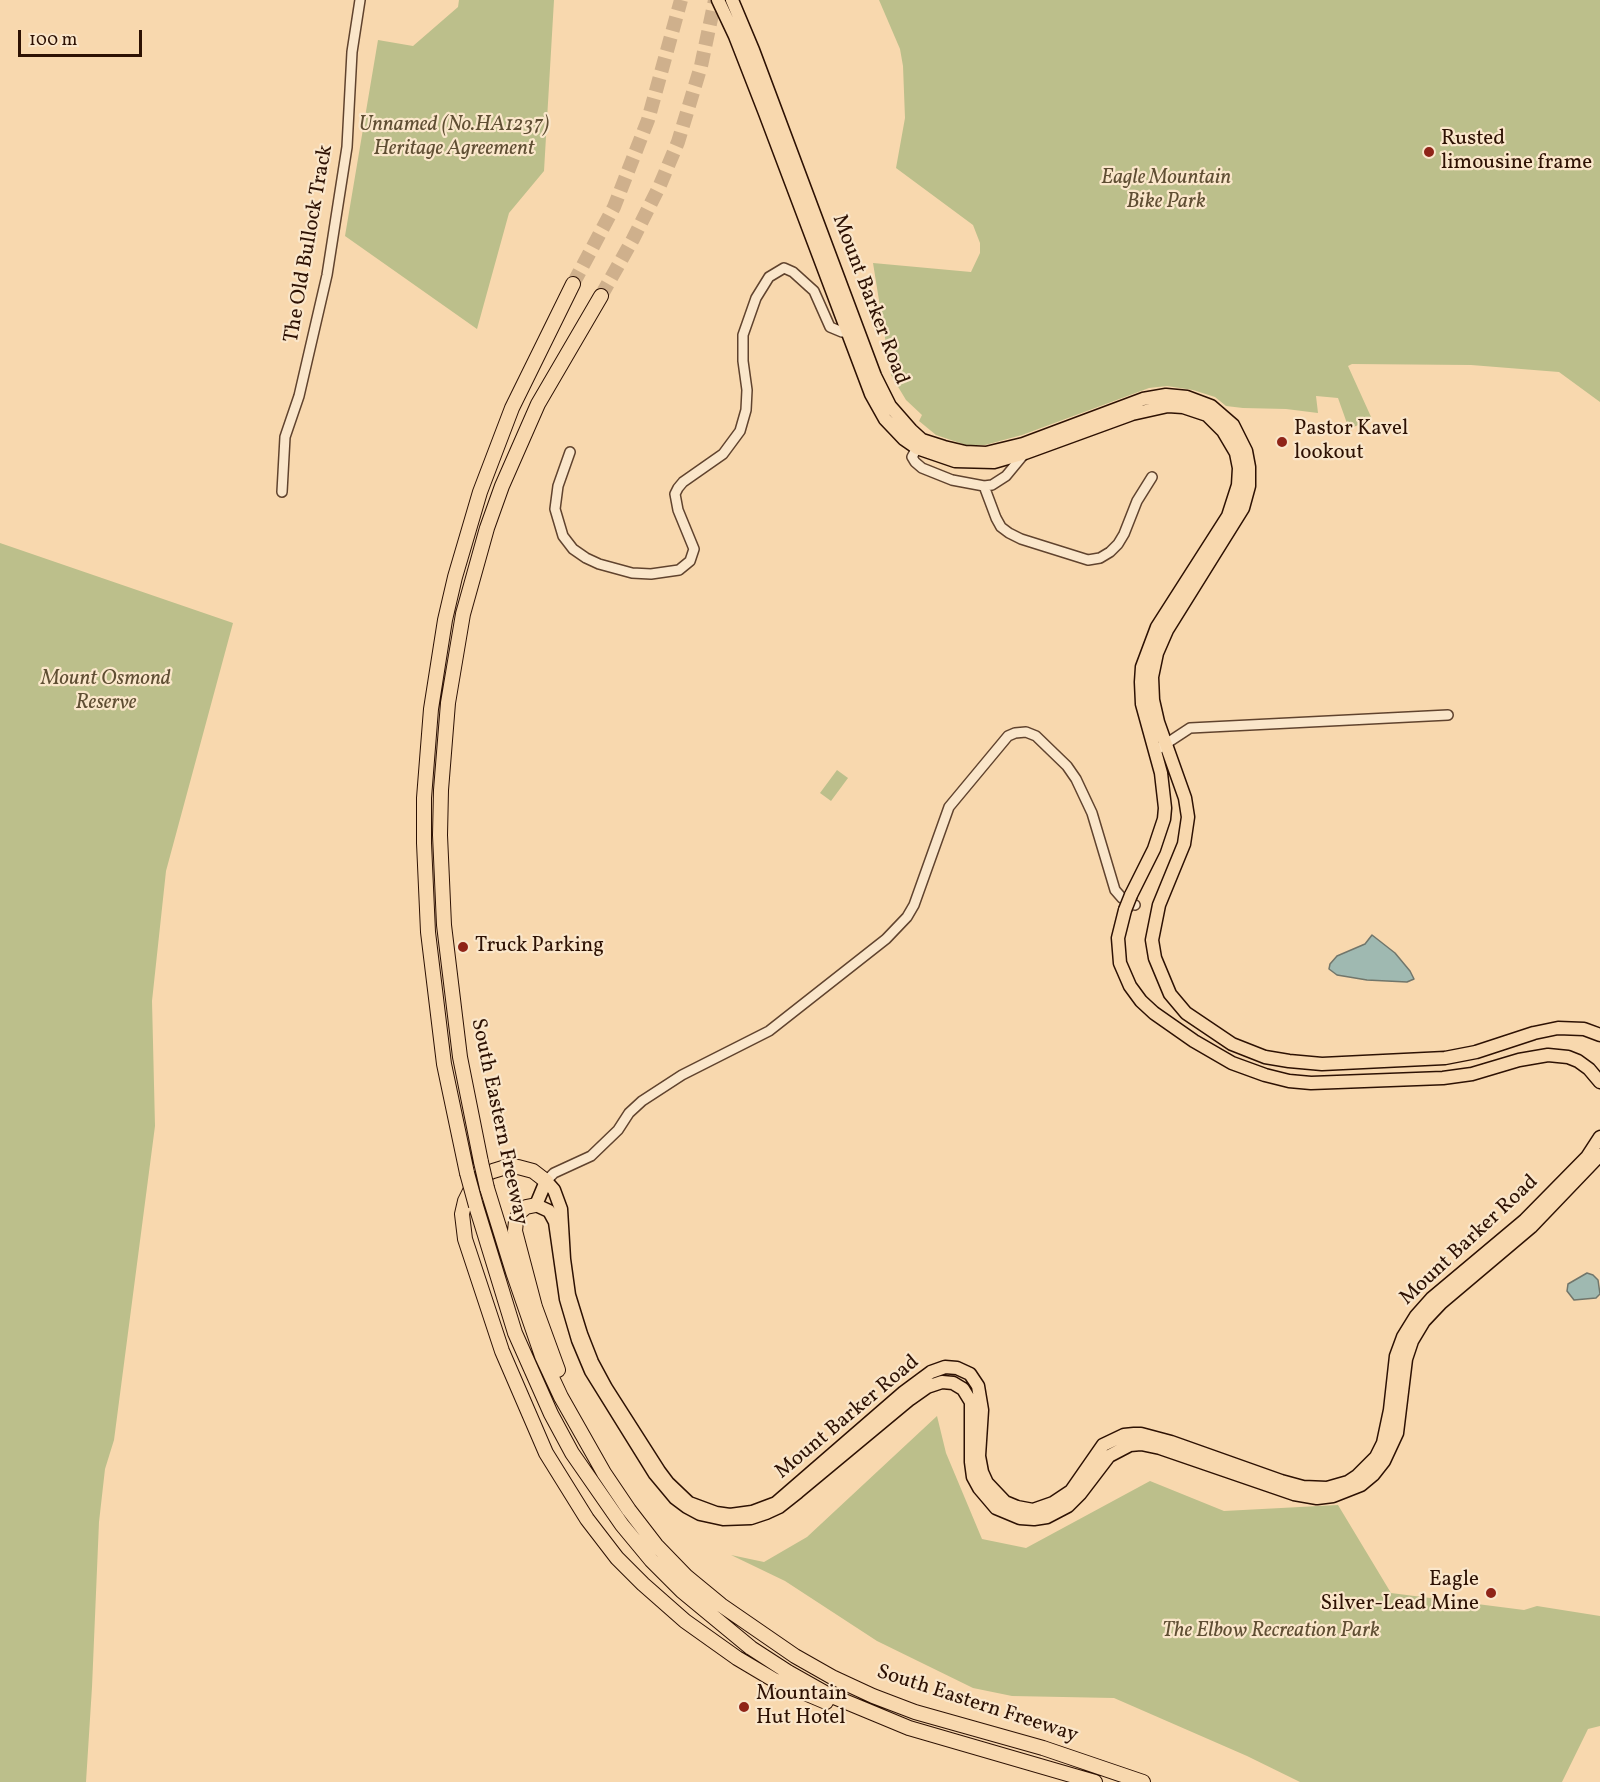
<!DOCTYPE html>
<html>
<head>
<meta charset="utf-8">
<style>
  body { margin:0 }
  #map { position:relative; width:1600px; height:1782px; overflow:hidden; background:#f8d8ae; font-family:Vollkorn,serif }
  canvas { display:block }
  .scale { position:absolute; left:18px; top:30px; width:124px; height:27px; box-sizing:border-box; border:3px solid #2d1103; border-top:0; padding-left:8px; font-size:18px; line-height:21px; white-space:nowrap; color:#2d1103; -webkit-text-stroke:4px #fae6ca; paint-order:stroke }
</style>
</head>
<body>
<div id="map">
<canvas width="1600" height="1782"></canvas>
<div class="scale">100 m</div>
</div>
<script>
const g = document.querySelector('canvas').getContext('2d');
g.lineJoin = 'round';
function paint(path, color) {
  g.fillStyle = color;
  g.fill(path, 'evenodd');
}
function poly(rows) {
  const path = new Path2D();
  for (const r of rows) {
    path.moveTo(r[0], r[1]);
    for (let i = 2; i < r.length; i += 2) path.lineTo(r[i], r[i + 1]);
  }
  return path;
}
function stroke(path, color, width, dash) {
  g.strokeStyle = color;
  g.lineWidth = width;
  g.lineCap = dash ? 'butt' : 'round';
  g.setLineDash(dash || []);
  g.stroke(path);
}
function drawText(font, color, halo, rows, align = 'center') {
  g.font = font + ' Vollkorn,serif';
  g.lineWidth = 4.5;
  g.setLineDash([]);
  g.textBaseline = 'middle';
  g.strokeStyle = halo;
  g.fillStyle = color;
  for (const [text, x, y, turn = 0] of rows) {
    g.save();
    g.translate(x, y);
    g.rotate((+turn || 0) * Math.PI / 180);
    g.textAlign = isNaN(turn) ? turn : align;
    if (halo) g.strokeText(text, 0, 0);
    g.fillText(text, 0, 0);
    g.restore();
  }
}
const green = poly([
  [459,0,554,0,544,171,509,213,477,329,345,236,378,40,413,46,458,7],
  [879,0,1600,0,1600,402,1559,372,1471,365,1352,364,1348,366,1372,419,1349,429,1338,398,1316,396,1318,413,1286,409,1243,408,1226,406,1215,397,1193,390,1167,386,1149,388,1022,435,985,445,966,445,936,435,919,421,922,415,906,400,891,375,873,263,971,272,980,253,980,243,973,225,896,168,905,118,903,66,900,49],
  [0,543,233,623,166,871,152,1001,155,1126,114,1440,105,1469,99,1522,92,1687,86,1782,0,1782],
  [837,770,848,778,831,801,820,793],
  [937,1416,946,1453,982,1539,1026,1548,1150,1481,1224,1511,1338,1505,1391,1593,1524,1610,1537,1606,1600,1616,1600,1726,1588,1729,1562,1782,1300,1782,1247,1756,1114,1698,1012,1696,973,1688,877,1641,785,1581,731,1555,764,1562,807,1537]
]);
const water = poly([
  [1372,935,1395,953,1410,971,1414,979,1407,982,1367,980,1337,975,1329,969,1330,964,1337,956,1365,944,1372,935],
  [1587,1273,1593,1275,1598,1280,1600,1294,1596,1298,1574,1300,1567,1291,1568,1284,1587,1273]
]);
const highwayTunnel = poly([
  [573,284,614,207,648,120,681,0],
  [601,296,633,239,660,185,678,142,701,66,715,0]
]);
const minor = poly([
  [919,444,912,457,915,462,922,468,952,480,984,486,992,485,1006,476,1025,453],
  [570,452,558,486,555,509,563,536,573,549,586,558,599,564,632,573,651,574,679,570,690,561,694,549,678,510,675,494,678,488,683,482,723,454,740,431,746,410,747,390,743,361,743,335,756,298,769,277,784,268,793,272,814,291,830,327,842,332,852,330],
  [984,486,996,518,1001,527,1009,533,1021,539,1088,560,1100,558,1110,552,1118,544,1124,534,1137,501,1152,477],
  [282,492,285,437,299,396,327,275,347,147,352,52,360,0],
  [1155,751,1190,728,1448,715],
  [546,1181,554,1173,591,1156,618,1130,629,1113,642,1101,682,1075,769,1031,886,939,907,917,914,905,949,807,1008,736,1015,733,1026,732,1036,736,1067,766,1076,779,1092,813,1115,890,1122,898,1135,905]
]);
const major = poly([
  [718,0,735,36,765,113,871,394,885,419,904,439,917,448,955,461,994,462,1025,453,1132,414,1168,406,1183,407,1207,415,1223,431,1236,453,1239,468,1238,485,1228,516,1157,627,1142,667,1141,682,1142,704,1161,773,1165,808,1164,819,1154,849,1131,895],
  [732,0,753,50,875,376,890,406,911,430,922,440,944,447,965,452,986,453,1023,444,1143,399,1166,395,1187,397,1211,406,1233,425,1246,451,1249,467,1249,486,1243,508,1167,630,1157,653,1152,677,1153,700,1158,722,1185,798,1188,817,1184,844,1159,905,1152,940,1155,958,1170,994,1186,1013,1232,1044,1265,1057,1289,1061,1322,1064,1445,1058,1476,1052,1534,1033,1558,1028,1584,1029,1600,1035],
  [1125,910,1118,938,1120,963,1130,986,1141,1001,1154,1013,1194,1041,1232,1063,1265,1075,1289,1081,1311,1083,1443,1078,1472,1074,1519,1060,1548,1055,1568,1057,1578,1061,1589,1069,1600,1082],
  [1600,1137,1587,1157,1525,1220,1432,1298,1416,1316,1403,1337,1396,1356,1390,1410,1383,1443,1376,1457,1357,1476,1348,1482,1327,1488,1303,1487,1281,1481,1171,1442,1141,1434,1134,1434,1124,1435,1103,1445,1071,1491,1053,1503,1033,1510,1017,1507,1005,1502,987,1483,982,1472,979,1456,982,1410,978,1386,970,1374,957,1368,945,1367,931,1372,904,1392,776,1503,752,1512,730,1515,716,1513,689,1503,668,1483,659,1471,606,1388,592,1362,581,1334,569,1295,564,1259,561,1209,554,1190,546,1181,536,1205,549,1211,555,1222,566,1299,578,1340,591,1371,655,1474,675,1498,687,1507,700,1514,723,1519,751,1518,766,1513,779,1507,798,1492,910,1399,927,1387,942,1382,953,1383,963,1389,971,1402,971,1462,973,1477,979,1488,996,1508,1020,1518,1034,1519,1047,1517,1068,1506,1080,1494,1109,1456,1130,1445,1141,1444,1160,1448,1294,1494,1317,1498,1333,1496,1361,1485,1373,1475,1384,1461,1397,1433,1406,1359,1412,1341,1424,1321,1441,1303,1531,1227,1600,1155]
]);
const highway = poly([
  [481,1162,460,1057,444,925,440,835,441,790,448,703,463,614,487,528,502,486,538,404,601,296],
  [467,1173,444,1064,428,932,424,843,424,798,431,709,445,620,455,577,480,492,512,408,573,284],
  [546,1181,533,1171,518,1167,506,1167,493,1171,482,1176,473,1185,465,1201,462,1214,465,1239,502,1351,546,1453,587,1519,617,1558,643,1584,685,1621,737,1658,774,1680,826,1702],
  [487,1188,513,1272,542,1356,561,1397,604,1473,629,1510,656,1545,687,1577,721,1605,795,1656,832,1677,873,1696,915,1712,1043,1748,1143,1782],
  [536,1205,526,1207,519,1213,516,1221,515,1231,535,1307,558,1370],
  [476,1206,515,1333,551,1414,572,1453,622,1525,651,1560,682,1591,751,1648,788,1672,827,1694,909,1728,1095,1782]
]);
const majorBridge = poly([
  [1125,910,1131,895]
]);
const highwayBridge = poly([
  [481,1162,487,1188],
  [467,1173,476,1206]
]);
const markers = [
  [1429,152,6,"#8f2418"],
  [1282,442,6,"#8f2418"],
  [463,947,6,"#8f2418"],
  [1491,1593,6,"#8f2418"],
  [744,1707,6,"#8f2418"]
];
const parkNames = [
  ["Unnamed (No.HA1237)",454,126],
  ["Heritage Agreement",454,150],
  ["Eagle Mountain",1166,179],
  ["Bike Park",1166,203],
  ["Mount Osmond",106,680],
  ["Reserve",106,704],
  ["The Elbow Recreation Park",1271,1632]
];
const poiNames = [
  ["Rusted",1441,140],
  ["limousine frame",1441,164],
  ["Pastor Kavel",1294,430],
  ["lookout",1294,454],
  ["Truck Parking",475,947],
  ["Eagle",1479,1581,"right"],
  ["Silver-Lead Mine",1479,1605,"right"],
  ["Mountain",756,1695],
  ["Hut Hotel",756,1719]
];
const streetNames = [
  ["The Old Bullock Track",310,244,-80],
  ["Mount Barker Road",869,300,69],
  ["South Eastern Freeway",498,1122,78],
  ["Mount Barker Road",1470,1241,-43],
  ["Mount Barker Road",848,1418,-40],
  ["South Eastern Freeway",977,1705,18]
];
paint(green, '#bcbf8b');
paint(water, '#9fb9b1');
stroke(water, '#71766b', 1.5);
stroke(highwayTunnel, '#cfb08c', 14, [14, 7]);
stroke(minor, '#60432e', 12);
stroke(major, '#2d1103', 15);
stroke(highway, '#2d1103', 16);
stroke(minor, '#fae6ca', 9);
stroke(major, '#f8d8ae', 12);
stroke(highway, '#f8d8ae', 14);
stroke(majorBridge, '#2d1103', 15, []);
stroke(highwayBridge, '#2d1103', 16, []);
stroke(majorBridge, '#f8d8ae', 12);
stroke(highwayBridge, '#f8d8ae', 14);
for (const [x, y, r, color] of markers) {
  const dot = new Path2D();
  dot.arc(x, y, r, 0, 2 * Math.PI);
  g.fillStyle = color;
  g.fill(dot);
  stroke(dot, '#fae6ca', 2);
}
drawText('italic 21px', '#5f4e33', '#fae6ca', parkNames);
drawText('21px', '#2d1103', '#fae6ca', poiNames, 'left');
drawText('21px', '#2d1103', '#fae6ca', streetNames);
</script>
</body>
</html>
